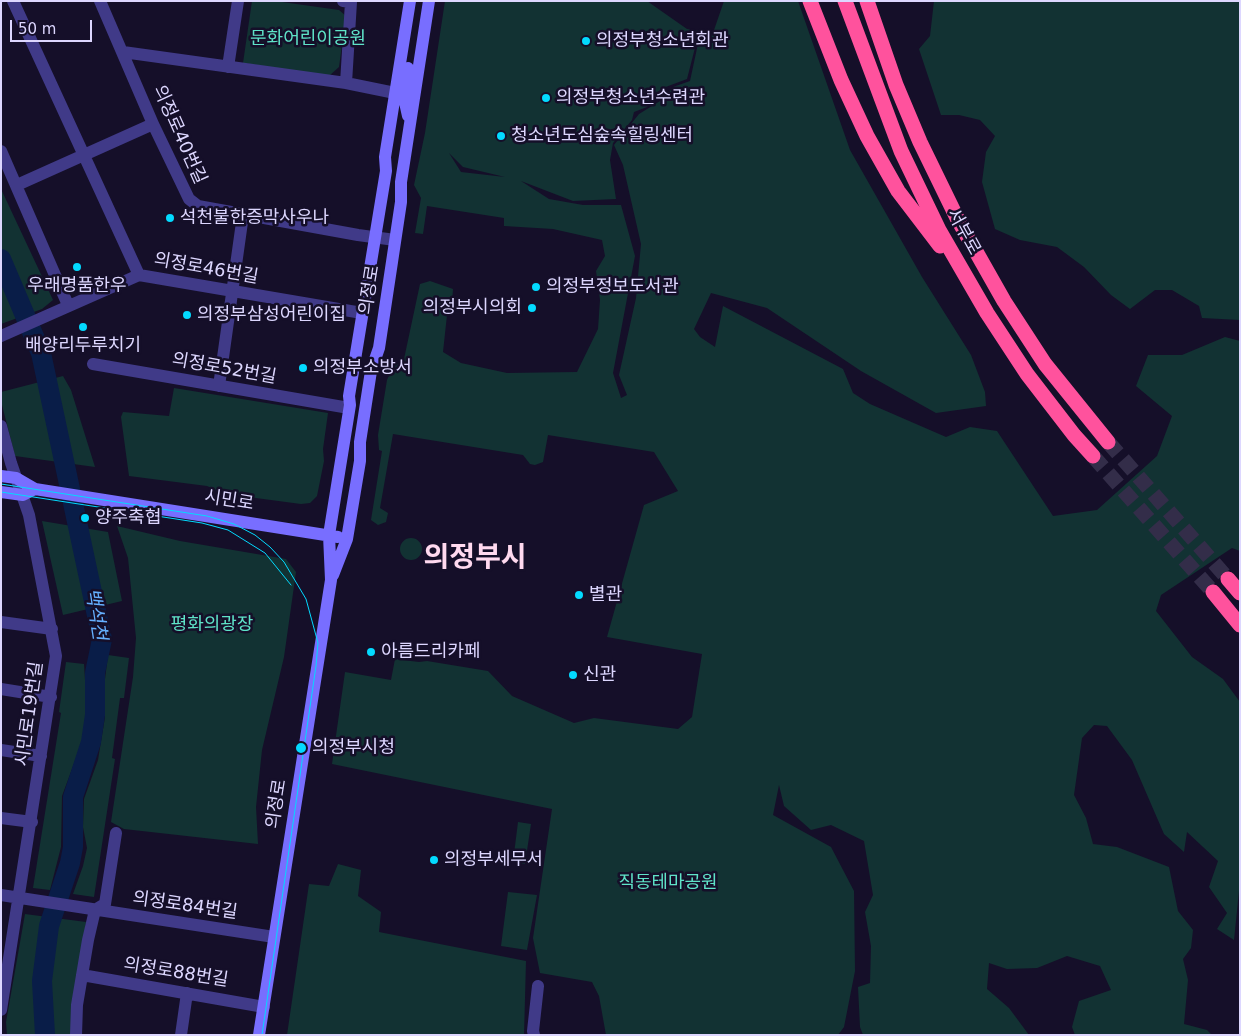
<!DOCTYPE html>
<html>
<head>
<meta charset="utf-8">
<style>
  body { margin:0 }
  #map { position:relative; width:1241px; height:1036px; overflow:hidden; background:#150f29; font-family:"DejaVu Sans",sans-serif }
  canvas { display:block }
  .frame { position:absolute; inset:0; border:2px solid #ddd7ff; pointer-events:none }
  .scale { position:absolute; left:10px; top:20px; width:82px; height:22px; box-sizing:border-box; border:2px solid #ddd7ff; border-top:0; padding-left:6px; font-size:15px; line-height:18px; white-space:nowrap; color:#ddd7ff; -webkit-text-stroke:4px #150f29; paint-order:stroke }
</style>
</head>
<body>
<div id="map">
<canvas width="1241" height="1036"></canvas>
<div class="frame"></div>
<div class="scale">50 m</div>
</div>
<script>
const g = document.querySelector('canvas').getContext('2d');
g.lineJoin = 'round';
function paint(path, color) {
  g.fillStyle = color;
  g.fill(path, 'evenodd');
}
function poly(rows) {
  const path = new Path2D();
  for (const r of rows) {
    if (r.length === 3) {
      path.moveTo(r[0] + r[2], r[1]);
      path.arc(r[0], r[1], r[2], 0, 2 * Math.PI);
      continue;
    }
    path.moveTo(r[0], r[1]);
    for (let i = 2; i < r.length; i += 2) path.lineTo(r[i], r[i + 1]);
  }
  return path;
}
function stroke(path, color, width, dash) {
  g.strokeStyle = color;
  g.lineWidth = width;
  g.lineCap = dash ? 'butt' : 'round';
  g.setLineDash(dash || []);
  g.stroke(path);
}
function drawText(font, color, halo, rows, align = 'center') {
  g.font = font + ' "DejaVu Sans","Noto Sans KR",sans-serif';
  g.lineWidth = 5;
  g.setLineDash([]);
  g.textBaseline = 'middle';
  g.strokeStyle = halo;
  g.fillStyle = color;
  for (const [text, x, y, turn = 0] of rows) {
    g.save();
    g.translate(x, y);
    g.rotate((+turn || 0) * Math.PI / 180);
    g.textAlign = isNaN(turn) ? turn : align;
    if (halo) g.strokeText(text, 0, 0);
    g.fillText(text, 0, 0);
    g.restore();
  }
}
const green = poly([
  [252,1,275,1,339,10,346,16,339,67,329,76,243,63],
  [445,1,647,1,687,29,713,33,724,1,798,1,850,150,922,277,971,355,985,392,986,406,936,413,861,371,767,308,711,293,694,329,700,337,715,347,723,306,843,369,853,393,870,404,946,437,970,427,997,431,1053,516,1097,510,1157,456,1172,416,1136,386,1148,355,1182,355,1225,337,1240,341,1240,551,1232,548,1161,595,1156,611,1192,657,1223,679,1240,702,1240,881,1234,940,1217,929,1227,913,1209,887,1218,861,1187,832,1184,852,1164,834,1132,760,1107,726,1094,725,1082,738,1074,795,1086,818,1093,844,1117,847,1169,867,1178,911,1193,930,1191,948,1183,959,1188,980,1184,1024,1207,1030,1212,1035,1075,1035,1072,1027,1079,1001,1111,990,1100,966,1067,956,1037,968,1007,969,989,963,987,989,1009,1008,1029,1035,863,1035,860,1027,858,987,870,983,871,946,865,912,873,895,864,841,831,825,811,830,784,806,779,785,773,815,831,847,854,891,855,971,844,1027,838,1035,606,1035,599,996,592,982,540,973,533,938,552,809,332,764,345,672,391,680,395,659,419,662,427,661,488,671,512,696,574,723,594,718,678,729,692,717,702,654,607,637,644,505,678,491,654,452,548,435,543,462,535,465,530,464,523,455,393,434,380,508,388,513,386,522,378,525,371,520,382,451,379,450,378,435,387,380,393,367,404,359,420,284,430,281,453,289,452,303,447,315,443,352,461,363,507,373,577,372,598,329,600,300,596,271,605,256,602,240,553,229,504,226,504,218,427,206,423,234,415,233,421,198,414,185,425,133],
  [695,38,699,39,690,81,673,87,665,98,639,114,614,145,623,165,641,244,636,298,619,375,627,395,621,398,613,373,635,256,621,205,583,205,549,199,521,181,573,201,616,199,610,160,613,143,632,120,634,112,647,107,663,88,687,79,697,40],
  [449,153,463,167,505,177,461,172],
  [934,1,1240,1,1240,320,1202,318,1199,306,1172,290,1155,290,1130,309,1111,295,1084,267,1057,247,1020,240,995,229,982,182,986,152,995,136,980,120,959,115,941,115,919,49,930,36],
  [1,189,53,300,42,309,1,324],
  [63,376,71,390,95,467,15,456,1,401,1,392],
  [174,388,328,413,323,449,324,461,317,496,310,503,301,504,226,494,207,486,129,476,121,417,123,412,169,416],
  [42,521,108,532,122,601,63,615],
  [117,526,180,541,286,559,296,572,284,657,262,750,256,807,258,844,124,829,111,822,133,677,136,638,128,558],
  [411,549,11],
  [108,655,129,658,124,698,120,698,112,758,115,759,94,897,73,894,83,866,87,848,83,827,84,799,98,760,105,717,103,695],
  [66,662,84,664,87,712,84,737,62,796,61,847,50,890,33,888,61,713,59,712],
  [518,822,531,824,525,864,513,862],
  [338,864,361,870,358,896,381,912,379,932,526,961,524,1035,287,1035,309,884,329,886],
  [508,892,537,895,527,950,501,946],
  [25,914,86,922,71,1035,7,1035,6,1022]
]);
const river = poly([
  [1,259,41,353,102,639,95,673,95,715,91,742,73,797,73,847,70,863,49,926,42,981,45,1035]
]);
const highwayTunnel = poly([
  [1108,442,1228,579],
  [1093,456,1213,592]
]);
const street = poly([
  [13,1,139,275],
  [100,1,153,124,189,199,198,206,358,235,395,240],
  [343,1,351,2,346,83],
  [123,52,346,83,395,93],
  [228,67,238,1],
  [1,151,68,305],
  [17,185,153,124],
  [1,336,139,275,362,313],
  [93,364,349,408],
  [219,386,243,215],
  [1,426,11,463,29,515,56,656,1,1010],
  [1,622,52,629],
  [1,689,51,697],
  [1,750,41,756],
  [1,818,32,822],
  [1,895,274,937],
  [82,975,264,1007],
  [76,1035,77,1005,88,940,95,910,105,904,116,833],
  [181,1035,187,993],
  [534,1035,533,1031,538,986]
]);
const secondary = poly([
  [402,80,404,70,408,68,404,98,408,116],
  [1,476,16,478,35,489,338,537],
  [1,492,23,495,35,489],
  [333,575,347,539,360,461,360,442,371,371,379,348,392,262,401,202,401,182,429,1],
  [259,1035,331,580,329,535,350,405,349,396,386,171,385,157,410,1]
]);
const highway = poly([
  [810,1,841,80,867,136,898,191,940,246],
  [845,1,901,151,939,230,987,313,1027,374,1074,435,1093,456],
  [867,1,896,85,920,142,957,218,1004,301,1045,364,1108,442],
  [1228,579,1240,593],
  [1213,592,1240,625]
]);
const tram = poly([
  [1,484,207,516,234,524,255,535,270,547,284,562,306,599,318,643,316,666,262,1035],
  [1,492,202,523,228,530,265,553,291,585]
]);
const markers = [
  [586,41,5,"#03daff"],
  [546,98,5,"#03daff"],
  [501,136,5,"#03daff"],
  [170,218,5,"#03daff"],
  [77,267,5,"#03daff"],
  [536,287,5,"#03daff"],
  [532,308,5,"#03daff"],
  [187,315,5,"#03daff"],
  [83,327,5,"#03daff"],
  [303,368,5,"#03daff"],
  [85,518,5,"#03daff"],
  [579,595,5,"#03daff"],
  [371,652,5,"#03daff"],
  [573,675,5,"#03daff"],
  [301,748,6,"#03daff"],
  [434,860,5,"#03daff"]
];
const parkNames = [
  ["문화어린이공원",308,39],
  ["평화의광장",212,625],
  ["직동테마공원",668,883]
];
const poiNames = [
  ["의정부청소년회관",596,41],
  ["의정부청소년수련관",556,98],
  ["청소년도심숲속힐링센터",511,136],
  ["석천불한증막사우나",180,218],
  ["우래명품한우",77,286,"center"],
  ["의정부정보도서관",546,287],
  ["의정부시의회",522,308,"right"],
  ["의정부삼성어린이집",197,315],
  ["배양리두루치기",83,346,"center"],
  ["의정부소방서",313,368],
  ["양주축협",95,518],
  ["별관",589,595],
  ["아름드리카페",381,652],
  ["신관",583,675],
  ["의정부시청",312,748],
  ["의정부세무서",444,860]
];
const streetNames = [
  ["의정로40번길",179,135,66],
  ["서부로",963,232,61],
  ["의정로46번길",206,269,10],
  ["의정로",370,290,-81],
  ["의정로52번길",224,369,10],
  ["시민로",229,501,9],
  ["시민로19번길",30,714,-82],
  ["의정로",277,804,-81],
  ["의정로84번길",185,906,8],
  ["의정로88번길",176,973,9]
];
const waterNames = [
  ["백석천",95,614,81]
];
const townNames = [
  ["의정부시",475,559]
];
paint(green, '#123233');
stroke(river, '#091d48', 20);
stroke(highwayTunnel, '#332d49', 15, [15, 8]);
stroke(street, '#403a88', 12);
stroke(secondary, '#786eff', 12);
stroke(highway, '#ff529d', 15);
stroke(tram, '#03daff', 1);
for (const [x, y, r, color] of markers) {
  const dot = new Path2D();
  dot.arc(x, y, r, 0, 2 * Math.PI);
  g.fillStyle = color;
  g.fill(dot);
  stroke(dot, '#150f29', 2);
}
drawText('18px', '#5fe3c8', '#150f29', parkNames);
drawText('18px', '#ddd7ff', '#150f29', poiNames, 'left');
drawText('18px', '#ddd7ff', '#150f29', streetNames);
drawText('italic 19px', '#65b0ff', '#150f29', waterNames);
drawText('bold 28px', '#ffd9ef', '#150f29', townNames);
</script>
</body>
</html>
